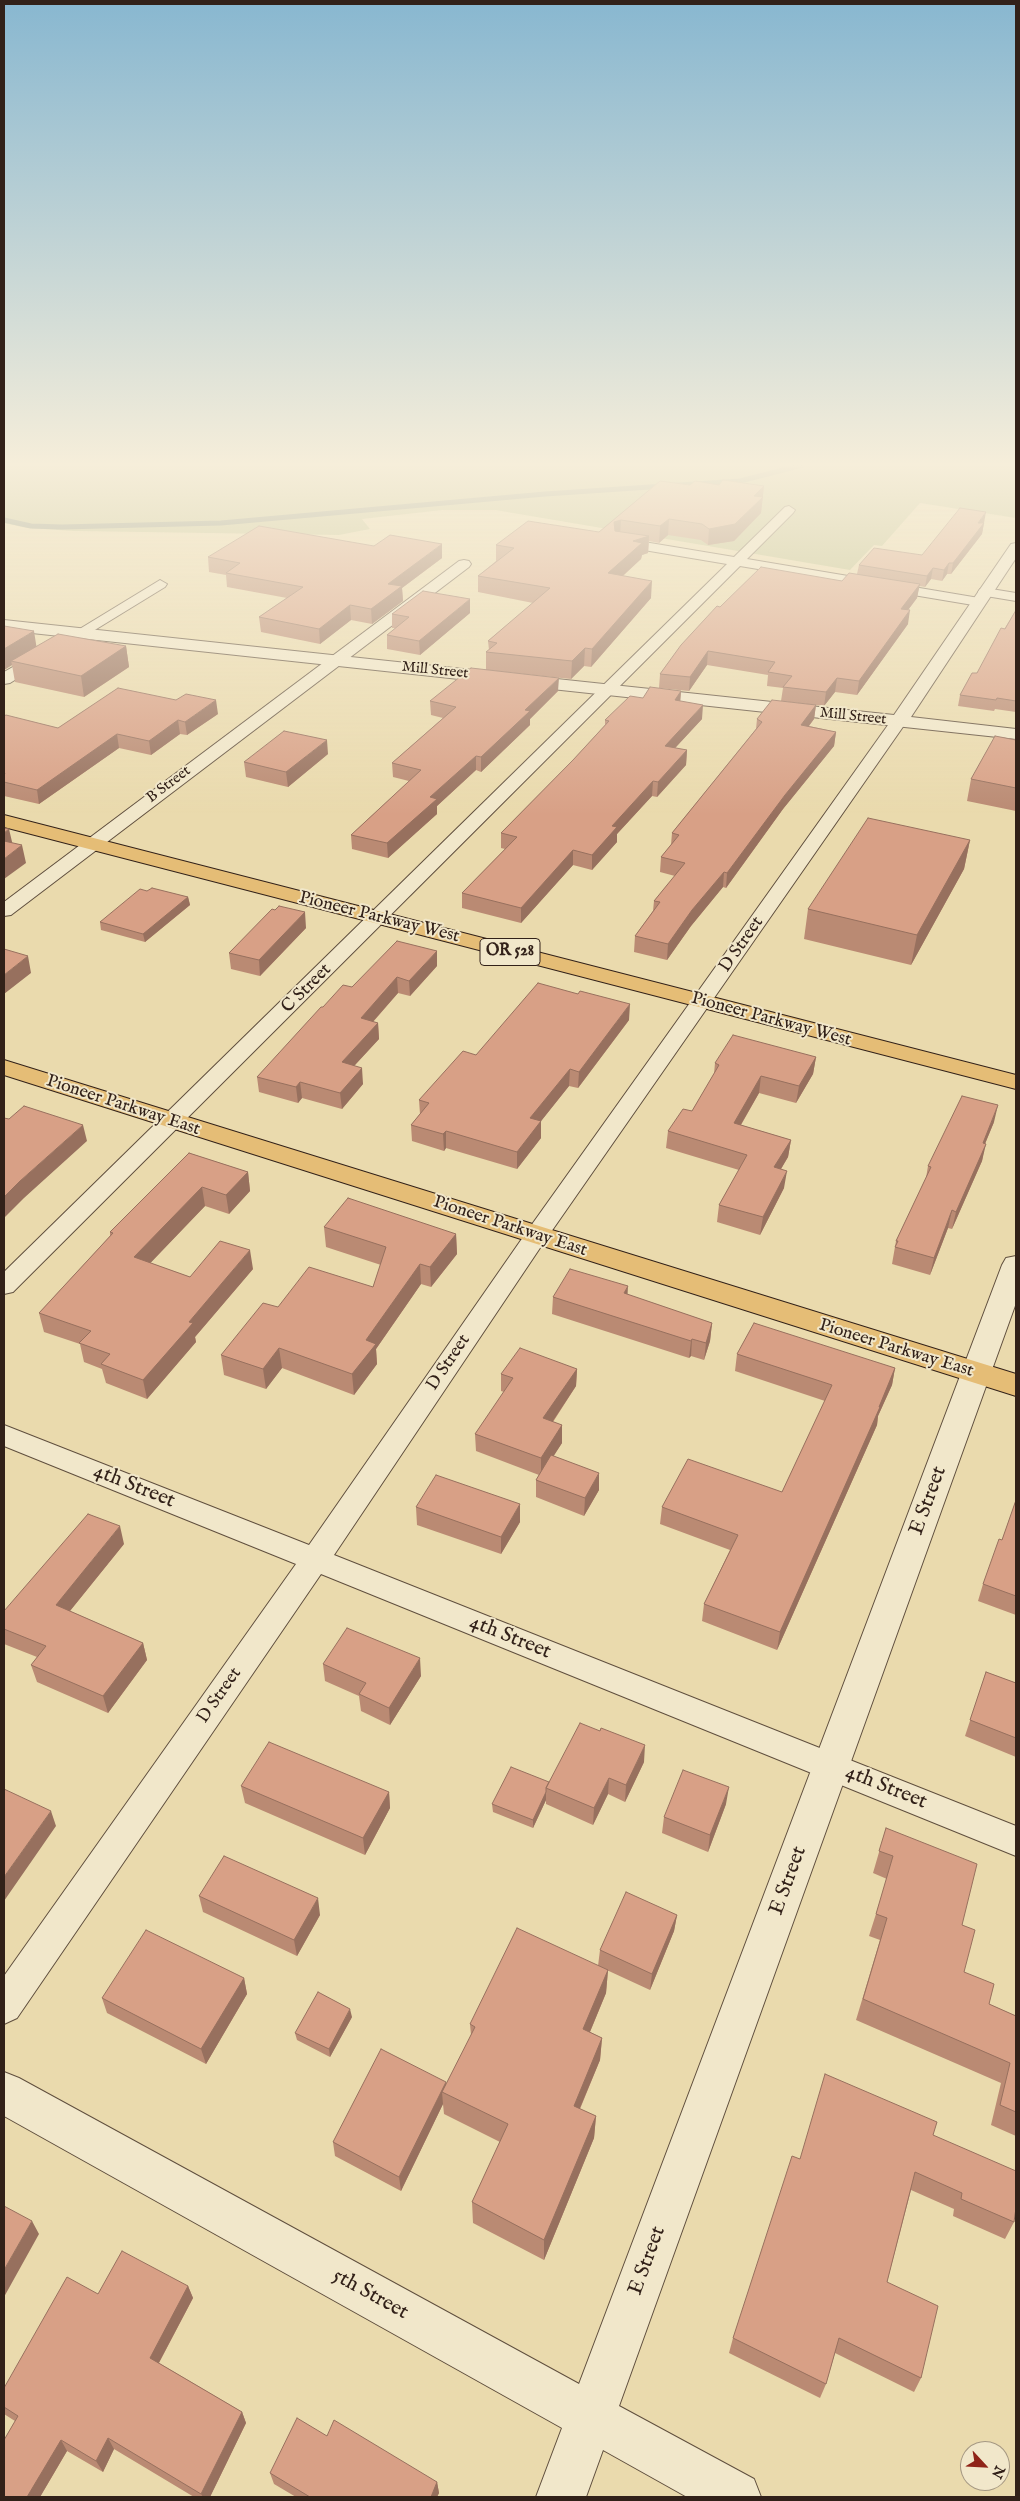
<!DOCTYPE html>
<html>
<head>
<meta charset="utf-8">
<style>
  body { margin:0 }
  #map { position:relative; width:1020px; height:2501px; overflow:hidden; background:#eadaad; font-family:"IM FELL English",serif }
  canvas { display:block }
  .frame { position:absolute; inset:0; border:5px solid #322119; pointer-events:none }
  .north { position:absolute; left:960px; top:2441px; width:50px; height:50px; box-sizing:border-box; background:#f1e7ca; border:1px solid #a59883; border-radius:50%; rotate:115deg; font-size:14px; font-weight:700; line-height:20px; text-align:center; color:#322119 }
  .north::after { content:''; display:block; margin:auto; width:18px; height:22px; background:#8f2418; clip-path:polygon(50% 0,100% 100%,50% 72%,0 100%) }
</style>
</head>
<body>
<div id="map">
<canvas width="1020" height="2501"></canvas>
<div class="frame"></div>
<div class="north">N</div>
</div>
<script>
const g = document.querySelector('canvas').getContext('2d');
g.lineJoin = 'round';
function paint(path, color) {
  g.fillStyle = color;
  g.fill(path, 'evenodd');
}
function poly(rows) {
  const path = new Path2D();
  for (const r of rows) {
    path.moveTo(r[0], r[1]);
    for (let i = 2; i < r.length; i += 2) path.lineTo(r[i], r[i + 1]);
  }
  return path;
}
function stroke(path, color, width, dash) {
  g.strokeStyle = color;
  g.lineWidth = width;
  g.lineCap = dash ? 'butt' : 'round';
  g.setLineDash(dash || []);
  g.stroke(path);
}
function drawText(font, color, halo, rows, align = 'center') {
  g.font = font + ' "IM FELL English",serif';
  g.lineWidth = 4;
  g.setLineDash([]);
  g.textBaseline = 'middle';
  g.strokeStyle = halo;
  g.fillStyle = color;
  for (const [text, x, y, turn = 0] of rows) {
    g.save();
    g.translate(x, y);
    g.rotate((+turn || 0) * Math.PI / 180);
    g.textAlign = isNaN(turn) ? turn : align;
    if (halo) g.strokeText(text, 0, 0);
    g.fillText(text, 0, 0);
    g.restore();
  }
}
const green = poly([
  [4,465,1016,465,1016,518,920,503,882,546,874,545,850,570,495,510,443,510,362,519,370,529,339,535,73,531,27,528,4,523]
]);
const stream = poly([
  [4,520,31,526,62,527,221,523,545,494,740,481,803,465]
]);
const minor = poly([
  [789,506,795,510,793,513,747,559,979,598,986,602,979,606,740,566,13,1292,4,1294,4,1272,727,564,620,546,615,545,614,542,615,539,620,538,734,557,785,507,789,506],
  [464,560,469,561,471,564,469,567,11,915,4,916,4,902,459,561,464,560],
  [160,580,167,584,165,587,85,636,75,636,73,633,160,580],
  [985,588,1016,593,1016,601,980,595,978,592,980,589,985,588],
  [899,716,907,721,544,1242,334,1555,1016,1826,1016,1856,321,1574,17,2018,4,2024,4,1976,296,1564,4,1446,4,1425,309,1545,528,1230,893,718,899,716]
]);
const tertiary = poly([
  [1016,543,1016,558,911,717,1016,729,1016,739,4,630,4,620,894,715,1011,544,1016,543],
  [46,648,52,649,54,653,52,657,10,683,4,684,4,672,46,648],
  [1016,1256,1016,1303,619,2406,754,2479,761,2497,687,2497,603,2450,586,2497,536,2497,562,2428,4,2116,4,2072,19,2078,579,2384,1002,1265,1006,1258,1016,1256]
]);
const primary = poly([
  [4,815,1016,1075,1016,1089,4,827,4,815],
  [4,1060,1016,1374,1016,1396,4,1075,4,1060]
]);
const wall = poly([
  [660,481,690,485,719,485,764,486,761,513,734,541,708,545,701,540,668,535,659,543,649,541,648,553,642,555,641,559,623,576,651,598,591,667,584,666,571,679,486,670,486,652,489,650,488,641,533,603,478,592,478,576,496,561,496,545,599,532],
  [984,523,982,534,951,574,947,574,942,581,931,579,925,587,919,586,917,598,908,610,908,624,857,695,835,692,824,706,781,701,783,688,767,686,768,675,707,665,689,691,659,688,660,674,720,607,842,581,857,574,859,565,922,555],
  [208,557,442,558,402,588,403,601,372,624,351,620,320,644,261,632,259,617,287,598,227,587,226,575,209,572],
  [1016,610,1016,712,995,709,994,711,958,706,960,695,977,673],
  [470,613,420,655,387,649,387,635,395,628,392,628,392,614],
  [4,626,36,646,126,646,129,667,84,697,15,682,12,665,4,670],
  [558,691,530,719,530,725,481,772,476,770,437,806,437,814,388,858,352,849,351,835,409,781,393,777,392,763,443,718,431,715,430,701],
  [681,691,680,701,702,719,675,748,687,750,686,765,657,797,652,796,617,834,617,842,592,870,573,865,521,923,462,908,462,893,505,849,501,848,501,833,573,760,605,725,605,720,643,698],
  [816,705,814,719,809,726,836,732,834,746,783,809,726,888,723,887,691,926,667,960,634,952,635,936,653,911,654,901,675,876,660,872,661,857,671,845,672,833,756,729,757,719],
  [218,714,187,735,180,734,151,755,119,748,39,804,4,796,4,716,58,728],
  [1016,740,1016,811,967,801,971,779],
  [328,754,288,787,246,777,244,762],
  [970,840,964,869,911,965,804,939,808,909],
  [147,891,188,897,190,905,145,942,101,930,100,922],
  [275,910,306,928,260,976,231,969,229,953],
  [437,966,410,996,398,993,373,1022,378,1023,379,1039,354,1066,363,1084,342,1109,302,1098,298,1103,259,1092,257,1077,323,1007,352,987],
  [629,1020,578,1088,569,1086,541,1121,541,1138,517,1169,446,1148,444,1151,412,1141,411,1125,420,1114,419,1100,476,1055],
  [816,1057,813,1074,796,1103,759,1093,741,1125,791,1140,788,1157,781,1169,784,1188,760,1235,717,1222,719,1205,739,1170,666,1148,668,1131,692,1111,714,1074,715,1063],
  [994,1122,985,1144,982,1161,952,1229,948,1228,930,1275,892,1264,896,1241,926,1178,928,1166],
  [189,1153,248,1172,250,1191,229,1214,205,1206,150,1263,190,1277,253,1269,195,1337,196,1342,147,1399,106,1383,102,1369,84,1362,80,1344,44,1332,39,1313,110,1236,110,1232],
  [324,1227,456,1234,457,1254,431,1287,421,1284,376,1349,377,1364,354,1395,282,1368,266,1389,224,1375,221,1355,278,1307,373,1287,381,1265,326,1247],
  [628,1295,712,1323,710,1341,704,1360,691,1356,689,1358,552,1314,553,1297],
  [737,1354,895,1368,892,1385,878,1416,877,1425,777,1650,702,1621,704,1604,730,1550,660,1524,662,1507,782,1492,825,1401,735,1371],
  [577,1369,576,1386,553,1422,562,1425,562,1443,553,1456,599,1490,584,1516,536,1497,536,1480,539,1475,476,1451,475,1434,504,1392,501,1391,501,1374],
  [1016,1500,1016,1615,978,1601,983,1584,1002,1540],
  [416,1507,520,1522,501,1554,417,1525],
  [124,1544,70,1611,143,1643,147,1660,108,1713,37,1682,31,1665,37,1657,4,1644,4,1611],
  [323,1664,421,1676,390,1725,361,1711,359,1696,325,1681],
  [986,1672,1016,1683,1016,1757,965,1736],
  [644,1762,625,1802,608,1794,593,1825,546,1804,546,1800,533,1828,493,1812,492,1804,549,1782],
  [241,1786,389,1792,390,1808,365,1855,245,1803],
  [726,1804,708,1852,662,1833,664,1817],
  [886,1828,962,1925,964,1972,989,2004,1016,2016,1016,2136,991,2125,1001,2083,856,2020,880,1940,869,1936,887,1879,873,1873],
  [199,1896,320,1915,297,1956,203,1912],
  [677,1915,674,1931,650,1990,598,1966,600,1950],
  [608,1970,606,1993,590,2032,602,2038,600,2060,580,2109,596,2116,594,2138,544,2260,473,2223,472,2202,500,2142,444,2114,443,2104,401,2191,335,2156,333,2142,446,2085,471,2035,470,2024],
  [244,1978,247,1994,206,2064,107,2013,102,1998],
  [352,2017,330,2057,297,2040,295,2033],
  [933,2135,1014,2222,1005,2239,953,2216,954,2209,911,2190,887,2282,921,2378,914,2392,835,2353,826,2384,820,2398,729,2353,733,2338,800,2159],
  [188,2286,193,2298,159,2363,242,2412,246,2423,210,2497,194,2497,114,2449,103,2472,67,2451,40,2497,4,2497,4,2440,15,2421,4,2414,4,2388,98,2294],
  [327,2436,437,2482,439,2493,437,2497,296,2497,274,2484,270,2473]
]);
const shadedWall = poly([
  [764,486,761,513,734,541,708,545,709,529,754,496],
  [986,512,984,523,976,533,978,523],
  [669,519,668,535,659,543,660,526],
  [621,520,620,536,613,538,614,522],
  [984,523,982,534,951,574,953,563],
  [649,536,648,553,642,555,641,559,607,590,608,573,633,541],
  [442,544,442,558,402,588,403,601,372,624,371,609,388,584],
  [949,563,947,574,942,581,944,570],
  [933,568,931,579,925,587,927,576],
  [652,581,651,598,591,667,592,649],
  [920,584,917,598,899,622,901,609],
  [470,599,470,613,420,655,419,641],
  [350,605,351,620,320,644,319,629],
  [910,610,908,624,857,695,859,681],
  [34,631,37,650,11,661,12,665,4,670,4,649],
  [126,646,129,667,84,697,81,676],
  [585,648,584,666,571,679,572,661],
  [708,651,707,665,689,691,690,677],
  [559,678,558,691,530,719,530,725,481,772,481,757,525,710],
  [837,678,835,692,824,706,826,692],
  [681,691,680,705,675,700],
  [216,700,218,714,187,735,185,722],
  [703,705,702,719,664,760,665,746],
  [816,705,814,719,799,739,801,725],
  [178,720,180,734,151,755,149,741],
  [836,732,834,746,783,809,726,888,727,873,785,795],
  [117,734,119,748,39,804,37,790],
  [327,740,328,754,288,787,286,772],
  [687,750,686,765,657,797,658,782],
  [476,756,476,770,437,806,437,814,388,858,387,843,430,797],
  [653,781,652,796,617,834,617,842,592,870,592,855,612,826],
  [9,829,13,846,4,853,4,833],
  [970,840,964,869,911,965,917,935],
  [22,845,26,863,4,879,4,859],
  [573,850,573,865,521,923,521,908],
  [724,872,723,887,691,926,667,960,668,944,692,910],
  [188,897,190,905,145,942,143,934],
  [305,912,306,928,260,976,259,960],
  [437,951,437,966,410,996,409,981],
  [28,956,31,973,4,994,4,975],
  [397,977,398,993,362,1034,361,1018],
  [630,1004,629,1020,578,1088,579,1072],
  [378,1023,379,1039,343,1078,342,1062],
  [816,1057,813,1074,796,1103,799,1086],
  [362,1068,363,1084,342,1109,340,1093],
  [570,1069,569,1086,530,1135,530,1118],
  [761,1076,759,1093,732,1140,734,1123],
  [300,1082,302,1098,298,1103,296,1087],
  [998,1105,994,1122,979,1158,986,1144,982,1161,952,1229,956,1212],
  [541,1121,541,1138,517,1169,517,1152],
  [83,1125,87,1141,24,1198,4,1218,4,1197,20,1181],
  [446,1131,446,1148,444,1151,443,1134],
  [791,1140,788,1157,772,1184,774,1167],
  [787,1171,784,1188,760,1235,763,1217],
  [248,1172,250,1191,229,1214,226,1195],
  [202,1187,205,1206,138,1276,134,1257],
  [952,1210,948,1228,930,1275,934,1258],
  [456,1234,457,1254,431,1287,430,1267],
  [250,1250,253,1269,195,1337,196,1342,147,1399,143,1380,189,1322],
  [420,1264,421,1284,376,1349,377,1364,354,1395,352,1374,366,1340],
  [628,1286,627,1304,624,1293],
  [712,1323,710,1341,704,1360,706,1343],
  [692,1339,691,1356,689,1358,691,1341],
  [279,1348,282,1368,266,1389,263,1369],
  [895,1368,892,1385,878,1416,877,1425,777,1650,780,1632],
  [577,1369,576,1386,543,1436,543,1418],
  [562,1425,562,1443,541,1476,541,1458],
  [599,1473,599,1490,584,1516,585,1498],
  [520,1504,520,1522,501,1554,501,1537],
  [120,1526,124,1544,61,1622,56,1605],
  [143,1643,147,1660,108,1713,103,1696],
  [420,1658,421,1676,390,1725,389,1708],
  [645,1745,644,1762,625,1802,626,1785],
  [609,1778,608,1794,593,1825,594,1808],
  [729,1787,726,1804,708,1852,710,1835],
  [389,1792,390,1808,365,1855,363,1838],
  [546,1792,546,1800,533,1828,533,1820],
  [51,1811,56,1826,4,1901,4,1877],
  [318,1898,320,1915,297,1956,294,1940],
  [677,1915,674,1931,650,1990,652,1974],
  [608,1970,606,1993,582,2051,583,2029],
  [244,1978,247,1994,206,2064,201,2049],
  [350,2009,352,2017,330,2057,329,2049],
  [602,2038,600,2060,572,2127,574,2106],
  [446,2082,446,2094,442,2092,443,2104,401,2191,399,2177],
  [596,2116,594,2138,544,2260,544,2240],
  [32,2221,39,2234,4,2297,4,2270],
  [188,2286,193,2298,155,2370,150,2358],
  [242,2412,246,2423,210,2497,203,2497,201,2494],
  [108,2438,114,2449,103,2472,96,2461],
  [61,2440,67,2451,40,2497,27,2497],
  [437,2482,439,2493,437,2497,431,2497]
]);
const building = poly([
  [723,480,764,486,754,496,763,497,735,524,709,529,702,524,669,519,660,526,621,520,614,522,615,531,649,536,633,541,642,543,608,573,652,581,592,649,585,648,572,661,486,652,497,643,488,641,550,588,478,576,514,548,496,545,528,521,599,532,660,481,690,485,695,481,719,485,723,480],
  [960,508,986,512,978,523,984,523,953,563,949,563,944,570,933,568,927,576,859,565,874,548,922,555,960,508],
  [259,526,374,546,390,535,442,544,388,584,402,586,371,609,350,605,319,629,259,617,303,587,226,573,240,563,208,557,259,526],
  [761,567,842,581,849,573,920,584,901,609,910,610,859,681,837,678,826,692,783,687,792,676,768,672,775,662,708,651,690,677,660,674,681,645,717,606,720,607,761,567],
  [423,591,470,599,419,641,387,635,409,617,392,614,423,591],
  [1016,610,1016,701,997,698,996,700,960,695,972,673,977,673,1001,628,1005,629,1016,610],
  [4,626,34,631,4,649,4,626],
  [58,634,126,646,81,676,11,661,58,634],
  [471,668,559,678,525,710,530,711,481,757,476,756,430,797,437,799,387,843,351,835,421,770,392,763,456,707,430,701,471,668],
  [650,687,681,691,675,700,703,705,665,746,687,750,658,782,653,781,612,826,617,827,592,855,573,850,521,908,462,893,517,837,501,833,573,760,609,721,605,720,630,696,643,698,650,687],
  [118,688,176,700,186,694,216,700,185,722,178,720,149,741,117,734,37,790,4,782,4,775,5,773,4,773,4,716,6,715,58,728,118,688],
  [772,700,816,705,801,725,836,732,785,795,727,873,724,872,692,910,668,944,635,936,660,902,654,901,685,863,661,857,679,835,672,833,762,722,757,719,772,700],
  [284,731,327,740,286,772,244,762,284,731],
  [995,736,1016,740,1016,788,971,779,995,736],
  [868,818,970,840,917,935,808,909,868,818],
  [4,828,9,829,4,833,4,828],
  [4,841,22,845,4,859,4,841],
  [152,888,188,897,143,934,100,922,140,889,147,891,152,888],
  [279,906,305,912,259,960,229,953,272,909,275,910,279,906],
  [397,941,437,951,409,981,397,977,361,1018,378,1023,342,1062,362,1068,340,1093,300,1082,296,1087,257,1077,321,1007,323,1007,343,985,352,987,397,941],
  [4,949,28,956,4,975,4,949],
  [538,983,578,994,580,991,630,1004,579,1072,570,1069,530,1118,541,1121,517,1152,446,1131,443,1134,411,1125,429,1103,419,1100,463,1051,476,1055,538,983],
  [733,1035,816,1057,799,1086,761,1076,734,1123,791,1140,774,1167,787,1171,763,1217,719,1205,747,1155,668,1131,683,1109,692,1111,719,1065,715,1063,733,1035],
  [962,1096,998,1105,983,1143,986,1144,956,1212,952,1210,934,1258,895,1247,898,1241,896,1241,931,1167,928,1166,962,1096],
  [24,1106,83,1125,20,1181,4,1197,4,1118,9,1119,24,1106],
  [189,1153,248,1172,226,1195,202,1187,134,1257,190,1277,220,1241,250,1250,189,1322,193,1323,143,1380,101,1364,110,1354,79,1343,91,1331,39,1313,113,1233,110,1232,189,1153],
  [348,1198,456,1234,430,1267,420,1264,366,1340,376,1344,352,1374,279,1348,263,1369,221,1355,263,1303,278,1307,309,1267,373,1287,386,1247,324,1227,348,1198],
  [570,1269,628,1286,624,1293,712,1323,706,1343,692,1339,691,1341,553,1297,570,1269],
  [754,1323,895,1368,879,1407,880,1407,780,1632,704,1604,738,1535,662,1507,688,1459,782,1492,832,1385,737,1354,754,1323],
  [520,1348,577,1369,543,1418,562,1425,541,1458,475,1434,513,1378,501,1374,520,1348],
  [551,1455,599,1473,585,1498,536,1480,551,1455],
  [436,1475,520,1504,501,1537,416,1507,436,1475],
  [1016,1500,1016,1596,983,1584,999,1539,1002,1540,1016,1500],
  [88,1514,120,1526,56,1605,143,1643,103,1696,31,1665,46,1646,4,1629,4,1611,88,1514],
  [347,1628,420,1658,389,1708,359,1694,366,1683,323,1664,347,1628],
  [986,1672,1016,1683,1016,1738,970,1720,986,1672],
  [580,1723,600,1731,601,1728,645,1745,626,1785,609,1778,594,1808,546,1788,580,1723],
  [269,1742,389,1792,363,1838,241,1786,269,1742],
  [511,1767,549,1782,546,1788,546,1792,533,1820,492,1804,511,1767],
  [683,1770,729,1787,710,1835,664,1817,683,1770],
  [4,1789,51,1811,4,1877,4,1789],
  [886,1828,977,1864,962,1925,975,1930,964,1972,994,1984,989,2004,1016,2016,1016,2112,1000,2105,1010,2063,863,1999,887,1918,876,1914,893,1856,879,1851,886,1828],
  [224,1856,318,1898,294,1940,199,1896,224,1856],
  [626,1892,677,1915,652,1974,600,1950,626,1892],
  [517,1928,608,1970,583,2029,602,2038,574,2106,596,2116,544,2240,472,2202,508,2124,442,2092,475,2027,470,2024,517,1928],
  [146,1930,244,1978,201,2049,102,1998,146,1930],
  [318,1992,350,2009,329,2049,295,2033,318,1992],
  [381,2049,446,2082,399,2177,333,2142,381,2049],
  [825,2074,937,2122,933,2135,1016,2171,1016,2208,1014,2222,961,2199,962,2193,915,2172,887,2282,938,2306,921,2378,839,2338,826,2384,733,2338,792,2156,800,2159,825,2074],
  [4,2206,32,2221,4,2270,4,2206],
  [122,2251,188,2286,150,2358,242,2412,201,2494,108,2438,96,2461,61,2440,27,2497,5,2497,4,2496,4,2440,18,2416,4,2407,4,2388,67,2277,98,2294,122,2251],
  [297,2418,327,2436,334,2420,437,2482,431,2497,310,2497,270,2473,297,2418]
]);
const farStreetnames = [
  ["Mill Street",435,671,6],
  ["Mill Street",853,717,6],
  ["B Street",169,785,-37]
];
const shields = [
  [510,952,60]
];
const shieldNames = [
  ["OR 528",510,952]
];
const streetNames = [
  ["Pioneer Parkway West",379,918,14],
  ["D Street",742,945,-55],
  ["C Street",307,989,-45],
  ["Pioneer Parkway West",771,1020,15],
  ["Pioneer Parkway East",123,1106,18],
  ["Pioneer Parkway East",510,1227,18],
  ["Pioneer Parkway East",896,1349,17],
  ["D Street",449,1363,-56],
  ["D Street",220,1696,-55]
];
const nearStreetnames = [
  ["4th Street",134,1487,22],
  ["E Street",929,1501,-70],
  ["4th Street",510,1638,22],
  ["4th Street",886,1788,22],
  ["E Street",789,1881,-70],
  ["E Street",648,2261,-70],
  ["5th Street",370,2295,29]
];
paint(green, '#babe88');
stroke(stream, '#6f7d71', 5);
stroke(minor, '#604f3e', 2);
stroke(tertiary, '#604f3e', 2);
stroke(primary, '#322119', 2);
paint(minor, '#f1e7ca');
paint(tertiary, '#f1e7ca');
paint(primary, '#e5bd76');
paint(wall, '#ba8a73');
paint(shadedWall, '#97705e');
paint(building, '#d8a086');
stroke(building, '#97705e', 1);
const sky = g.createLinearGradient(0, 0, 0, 815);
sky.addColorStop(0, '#88b7d0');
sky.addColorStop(0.57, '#f6eeda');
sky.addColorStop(1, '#f6eeda00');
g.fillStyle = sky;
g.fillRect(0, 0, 1020, 815);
drawText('15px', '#322119', '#f1e7ca', farStreetnames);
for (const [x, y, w] of shields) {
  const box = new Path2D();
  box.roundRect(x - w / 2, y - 13.5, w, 27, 4);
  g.fillStyle = '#f1e7ca';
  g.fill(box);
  stroke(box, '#322119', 1);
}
drawText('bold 16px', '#322119', null, shieldNames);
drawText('18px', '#322119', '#f1e7ca', streetNames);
drawText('21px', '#322119', '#f1e7ca', nearStreetnames);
</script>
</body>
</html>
